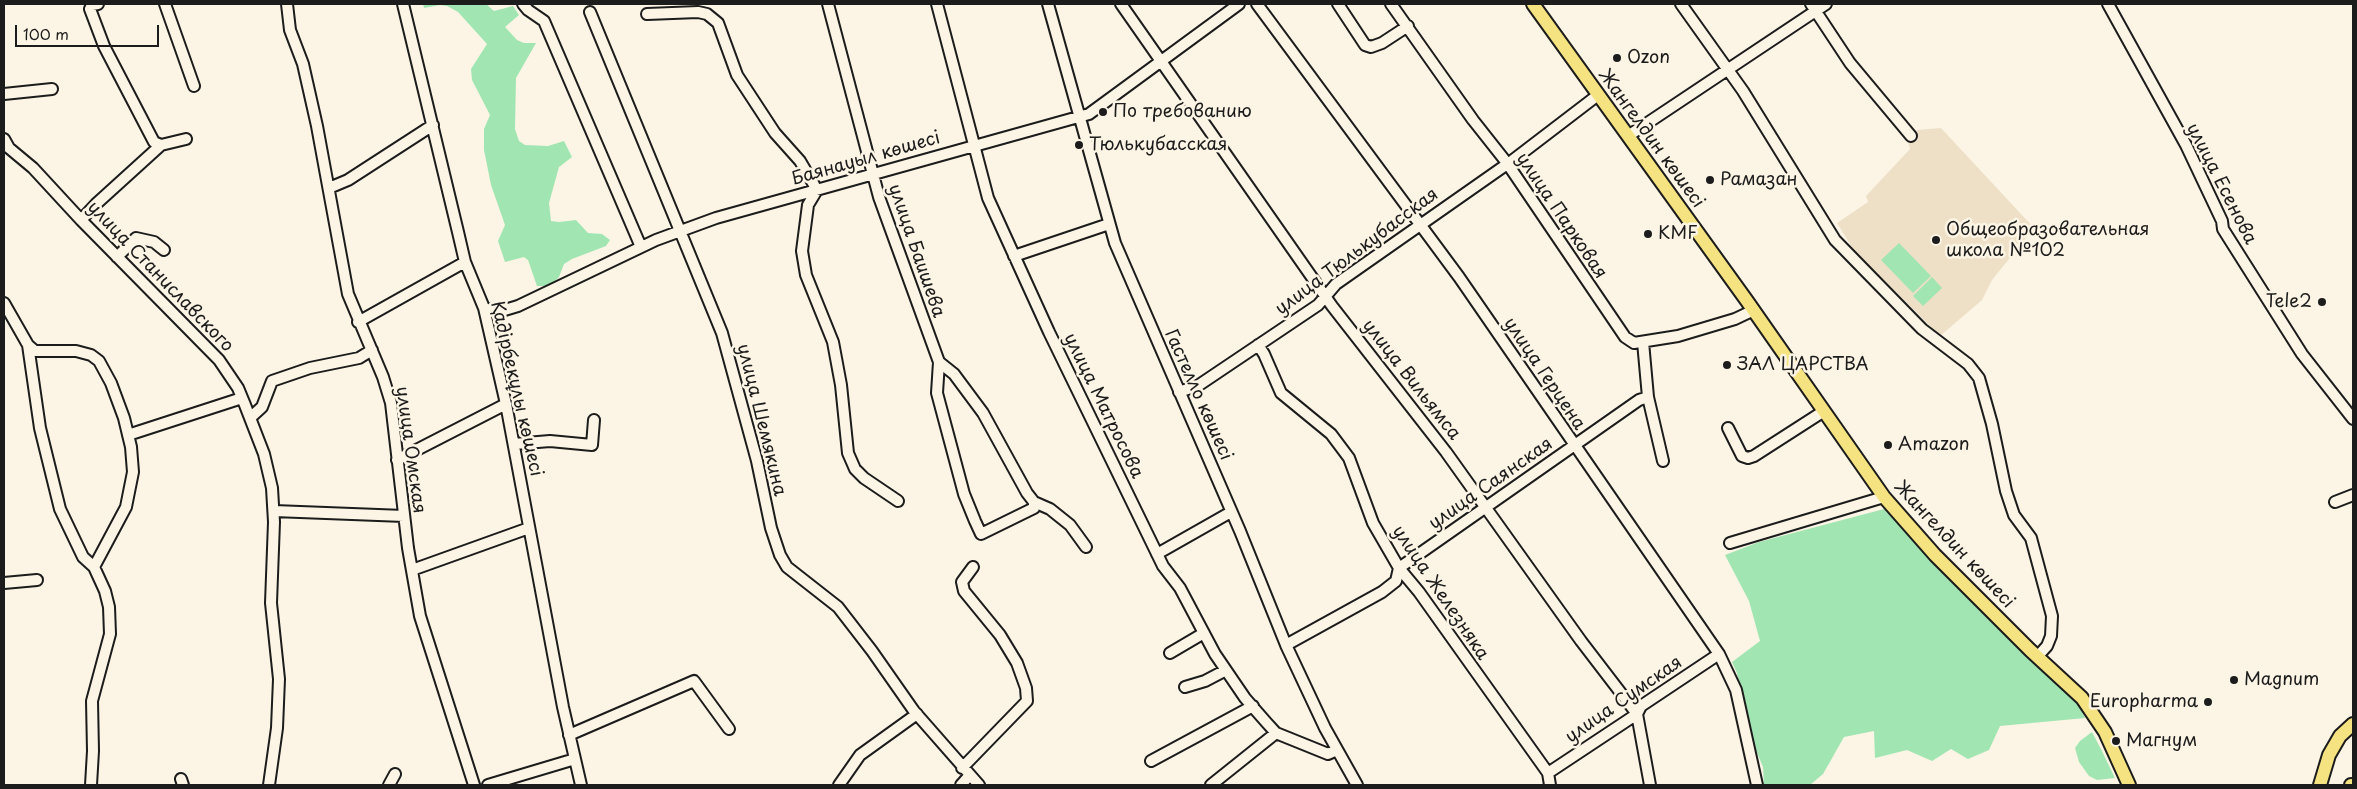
<!DOCTYPE html>
<html>
<head>
<meta charset="utf-8">
<style>
  body { margin:0 }
  #map { position:relative; width:2357px; height:789px; overflow:hidden; background:#fcf5e5; font-family:"Playpen Sans",sans-serif }
  canvas { display:block }
  .frame { position:absolute; inset:0; border:5px solid #1c1c1c; pointer-events:none }
  .scale { position:absolute; left:15px; top:25px; width:144px; height:22px; box-sizing:border-box; border:2px solid #1c1c1c; border-top:0; padding-left:6px; font-size:15px; line-height:18px; white-space:nowrap; color:#1c1c1c; -webkit-text-stroke:4px #fcf5e5; paint-order:stroke }
</style>
</head>
<body>
<div id="map">
<canvas width="2357" height="789"></canvas>
<div class="frame"></div>
<div class="scale">100 m</div>
</div>
<script>
const g = document.querySelector('canvas').getContext('2d');
g.lineJoin = 'round';
function paint(path, color) {
  g.fillStyle = color;
  g.fill(path, 'evenodd');
}
function poly(rows) {
  const path = new Path2D();
  for (const r of rows) {
    path.moveTo(r[0], r[1]);
    for (let i = 2; i < r.length; i += 2) path.lineTo(r[i], r[i + 1]);
  }
  return path;
}
function stroke(path, color, width, dash) {
  g.strokeStyle = color;
  g.lineWidth = width;
  g.lineCap = dash ? 'butt' : 'round';
  g.setLineDash(dash || []);
  g.stroke(path);
}
function drawText(font, color, halo, rows, align = 'center') {
  g.font = font + ' "Playpen Sans",sans-serif';
  g.lineWidth = 5;
  g.setLineDash([]);
  g.textBaseline = 'middle';
  g.strokeStyle = halo;
  g.fillStyle = color;
  for (const [text, x, y, turn = 0] of rows) {
    g.save();
    g.translate(x, y);
    g.rotate((+turn || 0) * Math.PI / 180);
    g.textAlign = isNaN(turn) ? turn : align;
    if (halo) g.strokeText(text, 0, 0);
    g.fillText(text, 0, 0);
    g.restore();
  }
}
const built = poly([
  [1941,128,2034,228,1992,280,1982,300,1940,336,1855,252,1837,223,1868,202,1866,196,1910,149,1908,142,1917,130]
]);
const green = poly([
  [423,4,486,4,494,11,513,6,519,15,505,27,517,40,524,43,536,43,516,78,515,129,519,141,525,145,548,146,564,141,572,157,559,167,549,203,551,221,559,222,576,220,588,233,602,234,610,240,606,246,572,259,564,264,559,277,550,286,537,286,528,260,524,257,505,262,498,241,505,225,491,185,484,150,484,129,490,115,472,80,471,69,487,44,458,12,447,6,440,5,424,8],
  [1899,243,1931,276,1913,293,1881,260],
  [1932,277,1942,288,1923,306,1913,296],
  [1884,509,2075,698,2085,718,2000,726,1989,750,1968,759,1951,749,1932,761,1907,750,1875,758,1874,731,1844,737,1823,774,1810,785,1764,785,1763,767,1749,734,1747,712,1741,697,1737,673,1732,662,1760,641,1749,601,1725,555,1759,542],
  [2092,732,2102,751,2115,778,2097,780,2089,776,2079,762,2075,748,2080,741]
]);
const minor = poly([
  [98,4,92,5,90,9,104,46,154,142,161,145,186,139],
  [165,4,194,86],
  [287,4,290,30,303,64,317,126,348,294,383,377,391,403,408,548,420,616,474,785],
  [403,4,458,232,465,262,484,308,506,404,563,707,581,785],
  [523,4,528,10,544,21,641,247],
  [828,4,879,197,939,362,937,393,964,494,975,521,981,534,1034,508,1034,502],
  [937,4,988,198,1049,332,1163,566,1180,588,1215,654,1245,698,1266,722,1276,733,1328,754,1337,750],
  [1048,4,1115,243,1240,531,1286,645,1325,728,1357,785],
  [1121,4,1332,306,1446,452,1581,641,1637,714,1650,785],
  [1257,4,1459,277,1719,654,1736,690,1757,785],
  [1338,4,1365,45,1371,47,1382,43,1408,26],
  [1391,4,1473,120,1507,163,1625,337,1634,343,1678,336,1735,319,1754,310],
  [1681,4,1743,91,1835,240,1922,329,1968,364,1979,378,1992,424,2006,491,2014,515,2031,538,2052,616,2051,636,2047,646,2037,657],
  [1811,4,1850,63,1911,136],
  [2108,4,2186,145,2222,221,2223,229,2302,354,2353,419],
  [590,12,722,333,757,461,771,528,780,555,787,567,838,607,872,651,914,711,979,785],
  [647,14,698,12,707,14,718,23,737,75,775,133,800,161,817,190,808,205,802,251,806,275,833,342,841,385,848,453,855,469,864,478,898,501],
  [4,94,52,89],
  [1628,136,1826,4],
  [4,139,9,148,33,168,81,220,219,360,238,388,245,405,264,454,272,488,274,522,271,603,279,679,277,728,269,785],
  [329,188,348,180,433,125],
  [81,220,96,204,161,145],
  [1014,256,1109,224],
  [117,257,136,238,154,242,164,250],
  [4,303,28,345,35,351,76,351,91,355,99,361,111,383,124,418,131,447,133,472,126,507,94,567,105,591,109,607,110,634,92,701,93,751,91,785],
  [484,308,498,312,518,306,656,240,716,218,1089,114,1239,4],
  [358,322,465,262],
  [28,345,40,428,60,509,83,557,94,567],
  [1258,345,1264,354,1281,393,1331,434,1349,458,1373,523,1399,568,1419,592,1548,773,1550,785],
  [939,362,954,374,983,413,1027,493,1034,502,1050,509,1070,525,1086,547],
  [1179,392,1199,385,1318,305,1336,284,1513,160,1598,95],
  [1648,397,1663,461],
  [250,418,262,407,272,381,310,368,359,358,372,350],
  [1728,428,1742,456,1748,458,1754,456,1824,411],
  [128,435,242,398],
  [514,444,550,441,592,445,594,420],
  [397,460,506,404],
  [2335,502,2353,495],
  [274,511,404,516],
  [1730,543,1884,497],
  [1157,554,1231,512],
  [412,570,529,528],
  [4,583,37,580],
  [1286,645,1382,592,1396,581,1399,568,1639,400,1648,397,1643,342],
  [1170,653,1204,633],
  [1185,687,1205,681,1226,670],
  [569,735,694,681,729,729],
  [1151,761,1253,706],
  [962,768,1027,701,1026,688,1017,663,1000,635,964,591,962,582,973,567],
  [1548,773,1625,722,1637,714,1641,706,1719,654],
  [181,779,183,785],
  [389,785,395,774],
  [488,785,575,759],
  [839,785,860,755,917,714],
  [961,785,969,776],
  [1211,785,1276,733]
]);
const major = poly([
  [1533,4,1747,301,1884,497,1935,555,2030,650,2082,698,2105,732,2129,785],
  [2320,785,2329,755,2340,736,2353,724],
  [2351,785,2353,785]
]);
const markers = [
  [1617,58,5,"#1c1c1c"],
  [1103,112,5,"#1c1c1c"],
  [1079,145,5,"#1c1c1c"],
  [1710,180,5,"#1c1c1c"],
  [1648,234,5,"#1c1c1c"],
  [1936,240,5,"#1c1c1c"],
  [2322,302,5,"#1c1c1c"],
  [1727,365,5,"#1c1c1c"],
  [1888,445,5,"#1c1c1c"],
  [2234,680,5,"#1c1c1c"],
  [2208,702,5,"#1c1c1c"],
  [2116,741,5,"#1c1c1c"]
];
const poiNames = [
  ["Ozon",1627,58],
  ["По требованию",1113,112],
  ["Тюлькубасская",1089,145],
  ["Рамазан",1720,180],
  ["Общеобразовательная",1946,230],
  ["школа №102",1946,251],
  ["KMF",1658,234],
  ["Tele2",2312,302,"right"],
  ["ЗАЛ ЦАРСТВА",1737,365],
  ["Amazon",1898,445],
  ["Magnum",2244,680],
  ["Europharma",2198,702,"right"],
  ["Магнум",2126,741]
];
const streetNames = [
  ["Жангелдин көшесі",1651,139,54],
  ["Баянауыл көшесі",866,159,-16],
  ["улица Есенова",2221,184,63],
  ["улица Парковая",1561,216,56],
  ["улица Баишева",916,251,71],
  ["улица Тюлькубасская",1357,252,-37],
  ["улица Станиславского",160,277,46],
  ["улица Герцена",1544,374,56],
  ["улица Вильямса",1411,380,52],
  ["Қадірбекұлы көшесі",516,389,77],
  ["Гастелло көшесі",1198,395,66],
  ["улица Матросова",1103,406,64],
  ["улица Шемякина",761,420,76],
  ["улица Омская",410,450,82],
  ["улица Саянская",1491,484,-35],
  ["Жангелдин көшесі",1954,545,47],
  ["улица Железняка",1440,593,56],
  ["улица Сумская",1624,700,-35]
];
paint(built, '#ede0c6');
paint(green, '#a1e6b2');
stroke(minor, '#1c1c1c', 14);
stroke(major, '#1c1c1c', 16);
stroke(minor, '#fcf5e5', 10);
stroke(major, '#f5e382', 12);
for (const [x, y, r, color] of markers) {
  const dot = new Path2D();
  dot.arc(x, y, r, 0, 2 * Math.PI);
  g.fillStyle = color;
  g.fill(dot);
  stroke(dot, '#fcf5e5', 2);
}
drawText('18px', '#1c1c1c', '#fcf5e5', poiNames, 'left');
drawText('18px', '#1c1c1c', '#fcf5e5', streetNames);
</script>
</body>
</html>
